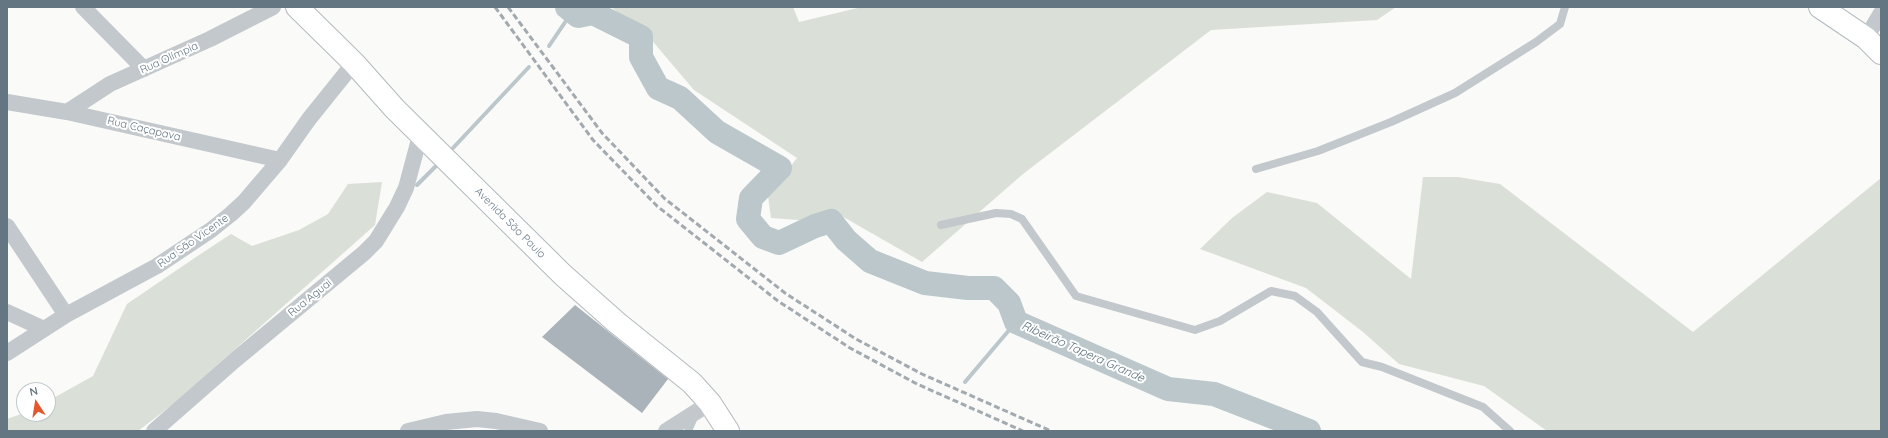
<!DOCTYPE html>
<html>
<head>
<meta charset="utf-8">
<style>
  body { margin:0 }
  #map { position:relative; width:1888px; height:438px; overflow:hidden; background:#fafaf8; font-family:Quicksand,sans-serif }
  canvas { display:block }
  .frame { position:absolute; inset:0; border:8px solid #657683; pointer-events:none }
  .north { position:absolute; left:16px; top:382px; width:40px; height:40px; box-sizing:border-box; background:#fff; border:1px solid #c1c8cd; border-radius:50%; rotate:348deg; font-size:11px; font-weight:700; line-height:16px; text-align:center; color:#657683 }
  .north::after { content:''; display:block; margin:auto; width:14px; height:18px; background:#e4572e; clip-path:polygon(50% 0,100% 100%,50% 72%,0 100%) }
</style>
</head>
<body>
<div id="map">
<canvas width="1888" height="438"></canvas>
<div class="frame"></div>
<div class="north">N</div>
</div>
<script>
const g = document.querySelector('canvas').getContext('2d');
g.lineJoin = 'round';
function paint(path, color) {
  g.fillStyle = color;
  g.fill(path, 'evenodd');
}
function poly(rows) {
  const path = new Path2D();
  for (const r of rows) {
    path.moveTo(r[0], r[1]);
    for (let i = 2; i < r.length; i += 2) path.lineTo(r[i], r[i + 1]);
  }
  return path;
}
function stroke(path, color, width, dash) {
  g.strokeStyle = color;
  g.lineWidth = width;
  g.lineCap = dash ? 'butt' : 'round';
  g.setLineDash(dash || []);
  g.stroke(path);
}
function drawText(font, color, halo, rows, align = 'center') {
  g.font = font + ' Quicksand,sans-serif';
  g.lineWidth = 4;
  g.setLineDash([]);
  g.textBaseline = 'middle';
  g.strokeStyle = halo;
  g.fillStyle = color;
  for (const [text, x, y, turn = 0] of rows) {
    g.save();
    g.translate(x, y);
    g.rotate((+turn || 0) * Math.PI / 180);
    g.textAlign = isNaN(turn) ? turn : align;
    if (halo) g.strokeText(text, 0, 0);
    g.fillText(text, 0, 0);
    g.restore();
  }
}
const green = poly([
  [611,7,793,7,799,22,862,7,1396,7,1377,20,1211,30,1023,174,922,262,833,211,811,221,771,218,768,196,797,158,694,90,649,37],
  [1423,177,1458,177,1500,184,1693,332,1881,178,1881,431,1547,431,1484,386,1399,364,1363,332,1306,288,1200,249,1232,218,1267,192,1317,203,1411,279],
  [382,182,375,225,172,405,138,431,7,431,7,419,24,413,48,414,48,401,93,376,127,304,196,257,231,234,252,246,299,230,328,214,348,184]
]);
const stream = poly([
  [549,46,572,12],
  [453,148,529,67],
  [417,185,437,165],
  [965,382,1016,322]
]);
const river = poly([
  [567,7,578,16,593,13,641,37,641,57,658,88,680,98,717,132,780,168,751,198,748,219,763,237,779,243,815,226,831,221,846,240,870,261,925,283,968,288,994,288,1009,303,1016,322,1168,389,1214,394,1309,431]
]);
const building = poly([
  [575,305,668,379,642,413,542,337]
]);
const lane = poly([
  [1256,169,1318,151,1391,122,1455,93,1536,42,1560,24,1565,7],
  [941,225,996,213,1011,214,1022,219,1076,296,1195,330,1220,321,1271,291,1295,296,1317,312,1362,362,1382,367,1483,407,1510,431],
  [688,431,695,415]
]);
const street = poly([
  [83,7,144,69],
  [1866,38,1881,13],
  [7,102,67,112,280,160],
  [67,112,110,84,210,39,273,7],
  [7,226,66,315],
  [7,312,44,329],
  [7,353,66,315,157,266,211,230,231,214,244,202,280,160,309,119,354,63],
  [154,431,235,360,364,253,376,241,397,207,406,188,421,132],
  [408,431,446,422,477,419,496,421,540,431],
  [666,431,710,403]
]);
const secondary = poly([
  [297,7,354,63,395,109,563,275,616,322,692,383,710,403,728,431],
  [1820,7,1866,38,1881,53]
]);
const rail = poly([
  [495,7,593,140,657,206,778,301,850,348,917,384,1023,431],
  [508,7,602,133,664,198,785,293,856,339,922,374,1051,431]
]);
const streetNames = [
  ["Rua Olímpia",169,58,-24],
  ["Rua Caçapava",144,129,13],
  ["Avenida São Paulo",510,223,45],
  ["Rua São Vicente",193,241,-35],
  ["Rua Aguai",310,298,-39]
];
const waterNames = [
  ["Ribeirão Tapera Grande",1083,352,24]
];
paint(green, '#dadfd7');
stroke(stream, '#bbc7cb', 4);
stroke(river, '#bbc7cb', 24);
paint(building, '#aab3b9');
stroke(secondary, '#b3babf', 24);
stroke(lane, '#c3c8cc', 8);
stroke(street, '#c3c8cc', 16);
stroke(secondary, '#fff', 22);
stroke(rail, '#a2aab0', 3, [6, 3]);
drawText('11px', '#657683', '#fff', streetNames);
drawText('italic 12px', '#60757c', '#fff', waterNames);
</script>
</body>
</html>
